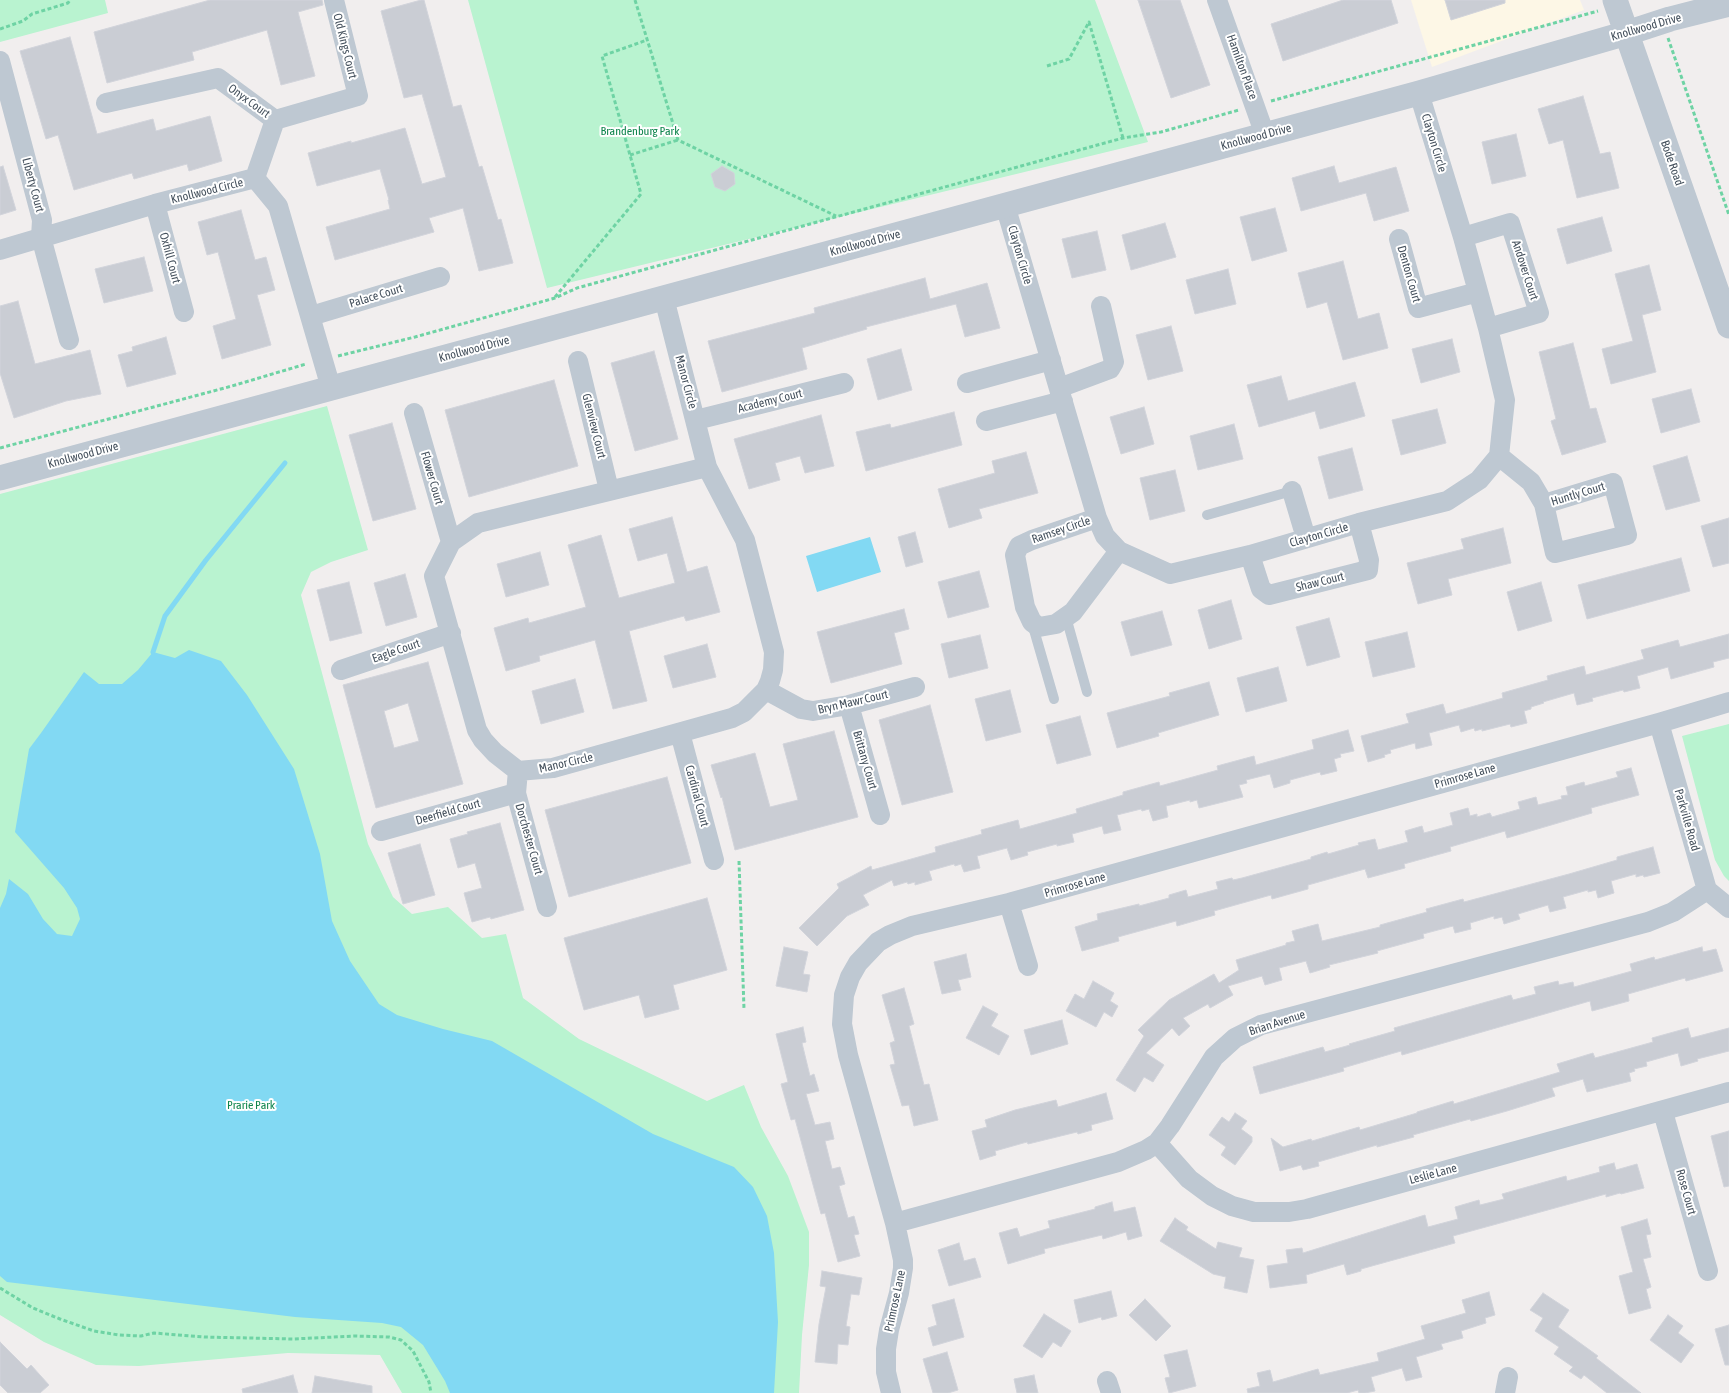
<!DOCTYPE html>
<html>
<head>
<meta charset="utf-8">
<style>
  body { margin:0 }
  canvas { display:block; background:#f1eeee }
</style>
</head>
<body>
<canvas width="1729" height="1393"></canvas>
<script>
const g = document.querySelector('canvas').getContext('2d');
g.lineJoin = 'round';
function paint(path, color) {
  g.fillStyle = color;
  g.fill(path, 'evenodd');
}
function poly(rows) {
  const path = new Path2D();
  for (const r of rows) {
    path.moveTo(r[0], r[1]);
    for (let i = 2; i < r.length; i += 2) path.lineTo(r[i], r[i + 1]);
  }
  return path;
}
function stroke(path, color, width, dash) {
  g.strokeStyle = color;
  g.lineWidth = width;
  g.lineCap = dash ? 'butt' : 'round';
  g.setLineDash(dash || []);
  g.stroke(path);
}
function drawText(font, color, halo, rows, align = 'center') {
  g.font = font + ' "Asap Condensed",sans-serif';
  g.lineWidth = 4;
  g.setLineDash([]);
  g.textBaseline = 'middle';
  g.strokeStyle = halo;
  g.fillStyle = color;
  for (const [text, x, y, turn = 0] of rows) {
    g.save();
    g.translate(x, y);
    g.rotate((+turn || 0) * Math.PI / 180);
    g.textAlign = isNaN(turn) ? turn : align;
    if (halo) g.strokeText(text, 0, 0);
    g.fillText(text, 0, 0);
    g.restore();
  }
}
const commercial = poly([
  [1411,0,1580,0,1584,10,1432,67]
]);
const green = poly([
  [0,0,105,0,108,13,0,42],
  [468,0,1095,0,1148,142,547,288],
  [327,406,368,550,331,562,311,572,301,595,368,844,393,897,412,914,448,907,482,938,506,934,523,998,579,1039,707,1101,744,1085,761,1127,788,1176,809,1232,809,1265,802,1335,799,1393,402,1393,380,1355,288,1353,139,1366,96,1365,44,1342,0,1315,0,494],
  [1729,724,1729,881,1724,876,1715,860,1682,736]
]);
const water = poly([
  [870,537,881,572,817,592,806,556],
  [189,650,221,661,247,695,294,769,320,854,332,921,350,961,379,1004,397,1015,443,1029,492,1041,653,1134,734,1167,753,1187,767,1216,774,1253,778,1322,774,1393,450,1393,445,1381,423,1345,401,1327,382,1323,295,1317,7,1282,0,1276,0,908,6,894,9,879,28,894,43,919,57,934,72,936,80,919,77,908,64,888,15,832,29,749,41,733,84,672,99,684,122,684,138,670,153,652,175,658]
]);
const stream = poly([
  [153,652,165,616,206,560,285,463]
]);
const building = poly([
  [210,0,322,0,323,5,298,12,315,76,281,85,267,30,192,52,194,60,107,83,94,32,210,0],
  [421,0,424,0,453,107,461,105,479,167,482,166,498,220,501,219,513,263,479,271,463,208,429,218,434,232,335,260,326,227,390,209,388,200,389,200,380,169,317,186,308,153,351,141,351,143,405,128,422,184,446,177,422,94,404,98,381,11,421,0],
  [1138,0,1180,0,1210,85,1171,98,1138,0],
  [1343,0,1391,0,1398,23,1283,61,1271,24,1343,0],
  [1445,0,1505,0,1505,3,1451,20,1445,0],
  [70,37,97,134,153,119,156,131,210,116,222,161,189,171,187,164,134,179,132,173,74,190,58,135,46,139,20,51,70,37],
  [1583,96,1600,154,1610,152,1619,188,1577,198,1563,140,1549,144,1538,109,1583,96],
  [1516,134,1526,176,1492,184,1482,142,1516,134],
  [3,166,16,210,0,215,0,167,3,166],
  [722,166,734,173,735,184,725,191,715,187,711,174,722,166],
  [1334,166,1339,183,1396,167,1409,211,1374,221,1366,193,1301,211,1292,178,1334,166],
  [1275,208,1287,251,1252,261,1240,217,1275,208],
  [241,210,255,260,266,257,275,290,257,295,271,345,222,359,213,326,236,319,218,252,207,255,198,222,241,210],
  [1602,217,1612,251,1567,264,1557,229,1602,217],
  [1165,223,1176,257,1131,270,1122,235,1165,223],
  [1097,231,1106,270,1072,278,1062,239,1097,231],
  [144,257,153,291,104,303,95,269,144,257],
  [1343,261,1358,319,1379,313,1388,348,1343,360,1327,302,1307,308,1298,273,1343,261],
  [1649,265,1661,310,1642,315,1656,372,1611,384,1602,349,1633,341,1615,274,1649,265],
  [1228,269,1236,304,1195,314,1186,280,1228,269],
  [925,278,930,299,987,283,1000,328,965,337,956,304,866,327,867,329,802,348,807,369,722,392,708,341,815,313,814,308,925,278],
  [18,301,35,364,90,350,101,394,66,401,14,418,0,373,0,306,18,301],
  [1171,326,1183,371,1148,380,1136,335,1171,326],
  [166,337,176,374,127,387,118,355,133,351,132,347,166,337],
  [1452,339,1460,372,1421,383,1412,349,1452,339],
  [1573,343,1590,409,1596,408,1606,442,1562,455,1551,421,1556,419,1539,352,1573,343],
  [901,349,912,390,878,400,867,359,901,349],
  [654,351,678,439,635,451,611,363,654,351],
  [1281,376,1288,401,1355,382,1365,416,1320,429,1315,411,1259,427,1247,385,1281,376],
  [554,380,578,466,469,497,445,410,554,380],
  [1691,389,1700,422,1661,433,1652,399,1691,389],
  [1144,407,1154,444,1121,454,1110,417,1144,407],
  [1437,409,1446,443,1401,455,1392,420,1437,409],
  [954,412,962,445,866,471,856,432,890,424,891,428,954,412],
  [821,415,834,466,805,473,800,456,775,463,780,480,749,489,734,439,821,415],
  [392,423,416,509,373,521,349,435,392,423],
  [1234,424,1243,459,1198,470,1190,436,1234,424],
  [1352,448,1363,490,1329,499,1318,457,1352,448],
  [1026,452,1038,493,979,509,982,518,949,528,938,489,995,473,992,461,1026,452],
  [1687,456,1700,501,1666,510,1653,466,1687,456],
  [1175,470,1185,511,1150,520,1140,478,1175,470],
  [672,517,687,572,707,566,720,612,686,621,684,616,629,631,647,701,613,709,595,640,539,656,540,661,506,671,494,628,528,618,529,623,586,607,568,545,601,535,619,598,675,583,667,553,638,561,629,529,672,517],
  [1729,518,1729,563,1713,567,1701,526,1729,518],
  [1503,528,1511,563,1448,579,1452,595,1418,604,1407,563,1464,549,1461,539,1503,528],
  [915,532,923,562,906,567,898,537,915,532],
  [540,552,549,585,506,597,497,564,540,552],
  [1681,558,1690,591,1587,619,1578,585,1681,558],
  [979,571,989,607,948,618,938,582,979,571],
  [405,574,417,617,386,626,374,583,405,574],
  [349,582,362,633,330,641,317,590,349,582],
  [1541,582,1552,621,1518,631,1507,592,1541,582],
  [1231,600,1242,639,1209,649,1198,610,1231,600],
  [904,609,909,629,894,633,902,664,831,683,817,632,904,609],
  [1162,611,1172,645,1131,656,1121,622,1162,611],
  [1329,618,1340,657,1307,666,1296,627,1329,618],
  [1407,632,1415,667,1373,677,1365,642,1407,632],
  [1729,634,1729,658,1713,662,1714,667,1671,679,1668,667,1637,676,1640,688,1624,692,1623,690,1592,698,1593,701,1577,705,1574,693,1543,702,1544,703,1531,707,1531,709,1524,711,1527,723,1511,727,1510,724,1482,731,1482,729,1475,731,1474,728,1461,732,1459,725,1429,733,1432,745,1416,749,1415,743,1390,750,1391,753,1384,755,1385,757,1368,762,1361,736,1409,723,1406,714,1443,704,1446,714,1503,698,1502,693,1548,680,1547,676,1584,666,1586,675,1644,659,1641,650,1678,640,1680,647,1729,634],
  [980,635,988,668,949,678,941,644,980,635],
  [707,644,716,677,673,688,664,656,707,644],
  [428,662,463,784,376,808,343,685,428,662],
  [408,703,419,741,394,748,384,711,408,703],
  [1278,667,1287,701,1246,712,1237,678,1278,667],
  [575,679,584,712,541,724,532,691,575,679],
  [1209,682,1219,715,1158,733,1159,736,1117,748,1107,713,1170,696,1169,693,1209,682],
  [1010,690,1021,732,986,741,975,699,1010,690],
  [930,705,953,792,902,805,879,720,930,705],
  [1080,716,1091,755,1057,764,1046,725,1080,716],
  [1348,730,1354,751,1340,754,1341,757,1334,759,1337,771,1321,775,1320,772,1290,780,1290,783,1274,788,1270,774,1246,780,1247,783,1239,785,1243,797,1199,808,1197,800,1190,802,1190,800,1166,806,1168,817,1153,821,1149,809,1142,811,1141,809,1117,815,1121,830,1104,834,1102,826,1072,834,1074,842,1057,846,1057,844,1027,852,1028,855,1011,860,1007,848,977,856,980,868,964,872,961,864,955,866,954,864,929,871,932,880,915,885,915,882,908,884,907,882,894,886,892,880,863,895,869,905,847,916,817,946,799,928,839,888,837,884,871,866,872,870,936,852,935,847,982,834,981,830,1018,820,1020,829,1077,813,1076,809,1123,795,1123,792,1159,782,1160,786,1218,770,1217,766,1254,756,1256,765,1314,749,1312,740,1348,730],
  [834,731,858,817,735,850,722,797,721,798,711,765,755,753,770,807,798,800,783,744,834,731],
  [1631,768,1639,795,1591,808,1592,813,1507,838,1505,831,1450,847,1451,851,1404,864,1405,868,1368,878,1365,869,1308,885,1308,889,1272,899,1271,895,1214,911,1215,915,1177,926,1176,921,1118,937,1119,941,1082,951,1075,927,1098,920,1097,914,1139,904,1139,906,1169,898,1169,895,1186,890,1188,897,1218,889,1216,882,1232,878,1233,880,1242,878,1311,859,1311,857,1327,852,1328,854,1359,845,1358,843,1375,839,1378,850,1408,842,1405,831,1422,826,1424,833,1453,825,1450,813,1468,808,1470,816,1477,814,1477,817,1490,813,1492,817,1520,809,1518,802,1536,797,1538,805,1562,799,1561,796,1568,795,1566,787,1584,782,1585,786,1618,777,1616,772,1631,768],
  [667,777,691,863,569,897,545,810,667,777],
  [500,823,524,910,491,919,490,917,472,922,464,893,482,888,475,863,458,868,450,839,468,834,467,832,500,823],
  [420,844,435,895,403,904,388,853,420,844],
  [1653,847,1660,873,1644,877,1643,875,1636,877,1636,874,1611,881,1614,893,1598,898,1596,890,1588,892,1588,890,1563,897,1566,908,1550,912,1548,905,1518,914,1520,919,1504,924,1502,917,1494,919,1494,916,1470,923,1471,929,1455,933,1453,926,1423,934,1424,938,1377,951,1378,953,1329,965,1330,967,1310,973,1306,961,1279,968,1282,980,1265,985,1262,976,1228,986,1233,995,1210,1008,1208,1004,1183,1018,1190,1026,1179,1036,1172,1028,1146,1053,1164,1065,1153,1082,1144,1077,1135,1092,1116,1080,1144,1036,1138,1030,1169,1000,1214,974,1219,983,1239,970,1236,960,1286,945,1286,943,1295,941,1292,931,1318,924,1322,941,1380,927,1380,925,1427,912,1426,909,1463,899,1464,902,1569,874,1617,860,1617,857,1653,847],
  [707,898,727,970,673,985,679,1009,645,1018,639,995,584,1010,564,938,707,898],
  [784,947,808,952,803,974,810,975,807,992,776,986,784,947],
  [1702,947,1703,952,1716,949,1723,971,1686,981,1685,978,1628,994,1629,1001,1592,1011,1590,1001,1402,1055,1401,1051,1343,1068,1344,1071,1260,1094,1253,1067,1323,1047,1325,1052,1350,1045,1349,1044,1395,1031,1394,1028,1511,995,1513,1000,1536,994,1534,987,1558,981,1559,985,1573,982,1574,987,1632,971,1630,964,1654,957,1655,960,1702,947],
  [966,954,971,977,958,980,961,990,942,994,934,962,966,954],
  [1093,981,1114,993,1110,1001,1118,1006,1112,1017,1104,1012,1096,1027,1066,1011,1075,994,1084,999,1093,981],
  [904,988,914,1024,909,1026,924,1085,929,1084,938,1120,914,1126,909,1105,902,1106,890,1065,895,1064,890,1043,895,1041,882,995,904,988],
  [983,1006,998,1014,991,1026,1009,1036,999,1055,966,1038,983,1006],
  [1062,1020,1068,1044,1031,1055,1024,1030,1062,1020],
  [803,1027,806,1042,802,1043,810,1076,814,1074,819,1091,806,1094,815,1125,830,1122,834,1139,825,1141,832,1169,840,1167,845,1184,839,1186,848,1218,854,1216,859,1234,854,1235,860,1256,838,1262,825,1213,821,1214,795,1119,791,1120,781,1084,788,1082,776,1034,803,1027],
  [1688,1028,1691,1038,1729,1028,1729,1051,1697,1059,1698,1061,1681,1066,1678,1053,1646,1062,1647,1066,1634,1069,1635,1071,1629,1073,1631,1081,1587,1092,1583,1079,1552,1088,1555,1096,1507,1111,1471,1121,1470,1119,1413,1135,1414,1137,1377,1147,1377,1145,1318,1162,1319,1166,1303,1170,1301,1165,1280,1171,1271,1138,1283,1147,1311,1139,1312,1141,1359,1127,1360,1130,1417,1113,1417,1112,1453,1101,1454,1104,1560,1072,1557,1064,1593,1053,1595,1058,1653,1042,1652,1038,1688,1028],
  [1106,1093,1113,1119,1091,1125,1092,1130,1078,1134,1077,1132,1028,1144,1027,1142,995,1151,996,1155,980,1160,972,1131,987,1127,985,1120,1015,1110,1056,1100,1058,1107,1106,1093],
  [1235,1113,1247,1121,1241,1129,1252,1137,1252,1142,1235,1165,1221,1155,1226,1147,1209,1135,1222,1117,1229,1122,1235,1113],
  [1729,1131,1729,1186,1724,1187,1711,1136,1729,1131],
  [1614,1163,1616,1170,1637,1164,1644,1188,1621,1194,1620,1193,1606,1197,1606,1194,1453,1236,1455,1243,1361,1269,1361,1271,1347,1275,1344,1264,1306,1275,1307,1283,1270,1288,1267,1266,1288,1263,1286,1250,1302,1248,1303,1253,1425,1215,1428,1227,1458,1219,1455,1207,1479,1200,1480,1205,1504,1199,1502,1194,1566,1176,1567,1181,1600,1172,1599,1167,1614,1163],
  [1112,1202,1114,1212,1135,1207,1142,1236,1128,1240,1126,1232,1103,1239,1102,1235,1044,1249,1045,1253,1008,1264,999,1233,1017,1228,1020,1237,1050,1228,1048,1221,1095,1209,1095,1207,1112,1202],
  [1175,1218,1188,1227,1186,1230,1216,1249,1218,1242,1242,1248,1239,1257,1254,1260,1247,1293,1224,1288,1226,1277,1213,1274,1160,1241,1175,1218],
  [1647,1219,1651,1234,1646,1235,1651,1257,1643,1259,1651,1287,1646,1289,1651,1308,1629,1314,1619,1276,1633,1272,1621,1227,1647,1219],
  [959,1243,964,1261,975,1258,981,1277,949,1286,938,1250,959,1243],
  [822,1271,862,1278,859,1295,851,1294,846,1326,850,1327,848,1345,838,1344,837,1364,815,1362,819,1324,826,1287,820,1286,822,1271],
  [1111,1291,1117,1316,1102,1320,1101,1317,1079,1323,1074,1300,1111,1291],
  [1489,1292,1495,1315,1485,1318,1486,1323,1461,1331,1463,1338,1441,1344,1443,1349,1416,1357,1422,1377,1406,1381,1402,1368,1371,1377,1375,1391,1365,1393,1359,1393,1358,1390,1347,1393,1248,1393,1247,1389,1260,1386,1257,1373,1270,1370,1273,1382,1318,1369,1320,1375,1379,1361,1377,1353,1425,1339,1421,1326,1466,1313,1462,1300,1489,1292],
  [1543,1293,1569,1310,1558,1327,1598,1356,1596,1358,1641,1393,1607,1393,1584,1375,1581,1379,1569,1371,1573,1367,1554,1354,1559,1347,1535,1331,1543,1318,1530,1310,1543,1293],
  [954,1299,964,1337,933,1346,928,1328,937,1325,932,1305,954,1299],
  [1145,1299,1171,1326,1156,1341,1129,1315,1145,1299],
  [1044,1314,1071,1331,1061,1347,1053,1342,1042,1358,1023,1346,1044,1314],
  [1668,1315,1683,1326,1678,1333,1694,1345,1681,1363,1650,1340,1668,1315],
  [1729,1325,1729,1365,1725,1365,1715,1329,1729,1325],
  [0,1342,27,1369,31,1365,49,1385,40,1393,8,1393,0,1385,0,1342],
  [1187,1350,1196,1386,1169,1393,1165,1378,1170,1377,1164,1355,1187,1350],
  [947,1352,958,1390,948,1393,933,1393,923,1359,947,1352],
  [293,1375,298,1393,243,1393,242,1389,293,1375],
  [1034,1375,1038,1393,1017,1393,1014,1379,1034,1375],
  [315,1376,372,1386,372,1393,312,1393,315,1376]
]);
const path = poly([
  [635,0,678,140,836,216],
  [0,29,23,21,32,14,68,3,70,0],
  [1668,38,1729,215],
  [1047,66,1069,59,1089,22,1123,138],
  [1271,101,1598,11],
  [630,155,678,140],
  [555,297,641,194,602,56,647,40],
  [338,356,415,337,555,298,577,288,1123,138,1161,132,1239,110],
  [0,448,232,386,306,364],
  [739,861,744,1009],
  [0,1288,33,1308,60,1319,94,1331,119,1335,141,1336,154,1333,204,1337,293,1339,355,1336,389,1337,401,1340,413,1351,429,1382,431,1393]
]);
const service = poly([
  [1207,515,1292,491],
  [1066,617,1087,692],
  [1032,623,1054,699]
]);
const minor = poly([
  [1217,0,1265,135],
  [0,61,42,220,41,237,69,340],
  [106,103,218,78,275,120],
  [275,120,358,96,334,0],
  [255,178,278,206,331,388],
  [255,178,275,120],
  [155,204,184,312],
  [1005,205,1097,518,1105,536,1119,551,1170,574,1250,555,1359,523,1447,501,1479,480,1499,456,1505,400,1488,328,1463,237,1419,93],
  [1463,237,1510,223,1539,313,1488,328],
  [1399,239,1418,308,1478,292],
  [0,250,155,204,255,178],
  [664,298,707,467,745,540,774,652,773,670,770,681,766,690,744,712,732,718,553,768,518,771,495,753,483,740,477,730,434,576,451,542,478,523,707,467],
  [311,316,440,277],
  [578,361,609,490],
  [967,383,1051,360],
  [1059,388,1110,369,1114,362,1101,306],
  [414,413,451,542],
  [696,420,844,383],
  [986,421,1063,401],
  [1499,456,1531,482,1544,504,1555,553,1627,535,1613,483,1544,504],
  [1292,491,1306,538],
  [1097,518,1032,540,1019,546,1015,555,1025,607,1032,622,1039,627,1056,624,1073,612,1119,551],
  [1250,555,1261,589,1269,595,1368,570,1369,560,1359,523],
  [341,670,451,633],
  [766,690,801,709,813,711,849,705,915,687],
  [849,705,880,815],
  [1659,723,1707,890,1729,908],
  [680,733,714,860],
  [518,771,516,793,547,907],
  [381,831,516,793],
  [1009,903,1028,966],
  [1663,1112,1708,1271],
  [1157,1143,1189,1179,1212,1196,1232,1206,1254,1212,1289,1212,1307,1209,1729,1092],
  [895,1223,1118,1162,1146,1150,1157,1143,1170,1126,1214,1057,1235,1038,1261,1025,1648,922,1673,912,1707,890],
  [1107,1381,1111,1393],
  [891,1393,886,1372,886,1349,889,1330,899,1293,903,1268,903,1260,895,1223,848,1055,842,1024,844,995,850,977,858,963,878,942,890,935,912,926,1009,903,1659,723,1729,702],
  [1505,1393,1508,1377]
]);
const tertiary = poly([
  [1615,0,1729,326],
  [0,478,1419,93,1627,33,1670,19,1729,4]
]);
const streetNames = [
  ["Knollwood Drive",1646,27,-16],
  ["Old Kings Court",345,46,76],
  ["Hamilton Place",1242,67,70],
  ["Onyx Court",249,101,36],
  ["Knollwood Drive",1256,137,-15],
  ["Clayton Circle",1434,143,73],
  ["Bode Road",1672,163,71],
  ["Liberty Court",33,185,75],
  ["Knollwood Circle",207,191,-14],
  ["Knollwood Drive",865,243,-15],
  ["Clayton Circle",1020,255,74],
  ["Oxhill Court",170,258,75],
  ["Andover Court",1525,270,72],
  ["Denton Court",1409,274,74],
  ["Palace Court",376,296,-17],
  ["Knollwood Drive",474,349,-15],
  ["Manor Circle",686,382,75],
  ["Academy Court",770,401,-14],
  ["Glenview Court",594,426,76],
  ["Knollwood Drive",83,455,-15],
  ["Flower Court",432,478,74],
  ["Huntly Court",1578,494,-17],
  ["Ramsey Circle",1061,530,-19],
  ["Clayton Circle",1319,535,-16],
  ["Shaw Court",1320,582,-14],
  ["Eagle Court",396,651,-19],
  ["Bryn Mawr Court",853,702,-13],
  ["Brittany Court",865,760,74],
  ["Manor Circle",566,763,-13],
  ["Primrose Lane",1465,776,-16],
  ["Cardinal Court",697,796,75],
  ["Deerfield Court",448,812,-16],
  ["Parkville Road",1687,820,74],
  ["Dorchester Court",529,839,74],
  ["Primrose Lane",1075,885,-16],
  ["Brian Avenue",1277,1023,-18],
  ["Leslie Lane",1433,1174,-15],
  ["Rose Court",1686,1192,74],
  ["Primrose Lane",895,1301,-78]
];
const parkNames = [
  ["Brandenburg Park",640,131],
  ["Prarie Park",251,1105]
];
paint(commercial, '#fdf7e6');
paint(green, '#b9f3d0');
paint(water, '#82d9f3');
stroke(stream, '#82d9f3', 5);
paint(building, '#cacdd4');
stroke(building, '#d2d4db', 1);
stroke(path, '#6ed3a4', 3, [4, 2.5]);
stroke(service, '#bec8d2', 10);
stroke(minor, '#bec8d2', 20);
stroke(tertiary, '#bec8d2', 25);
drawText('12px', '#45515d', '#fff', streetNames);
drawText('12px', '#0f854d', '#fff', parkNames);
</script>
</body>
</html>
